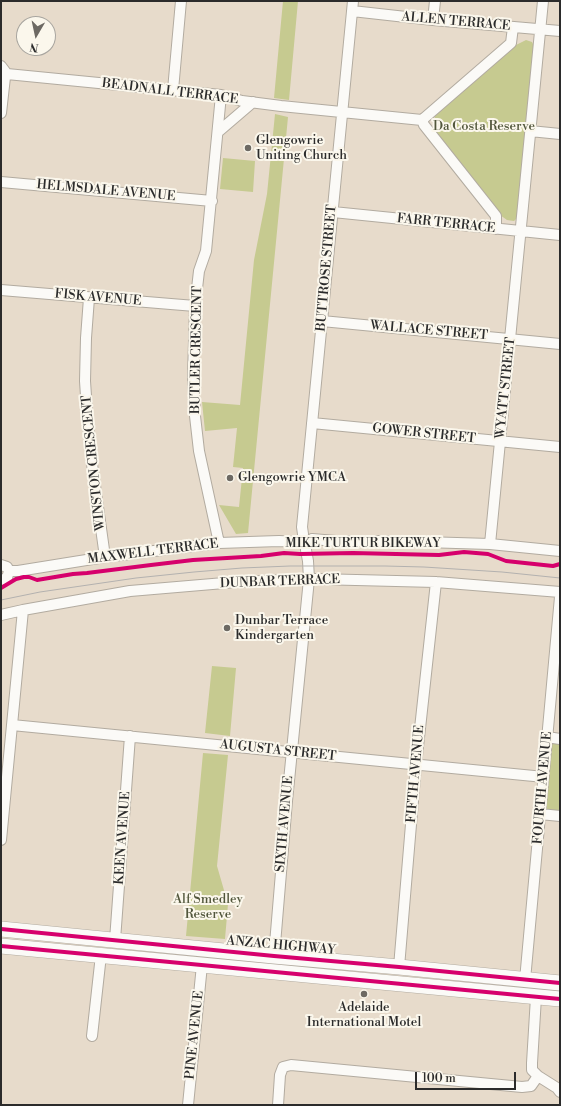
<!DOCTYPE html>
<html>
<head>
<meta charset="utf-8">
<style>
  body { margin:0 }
  #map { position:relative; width:561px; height:1106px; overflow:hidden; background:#e7dbcb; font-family:"Libre Bodoni",serif }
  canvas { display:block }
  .frame { position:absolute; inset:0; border:2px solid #2b2b2b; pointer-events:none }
  .north { position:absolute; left:16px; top:16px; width:40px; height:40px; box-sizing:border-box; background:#fbf7ec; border:1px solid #a8a59f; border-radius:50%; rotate:189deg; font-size:11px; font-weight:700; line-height:16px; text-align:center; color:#2b2b2b }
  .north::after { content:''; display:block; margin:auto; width:14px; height:18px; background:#6d6963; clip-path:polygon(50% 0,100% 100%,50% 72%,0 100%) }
  .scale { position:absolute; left:415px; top:1072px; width:101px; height:18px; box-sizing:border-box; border:2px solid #2b2b2b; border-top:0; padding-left:5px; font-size:12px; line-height:14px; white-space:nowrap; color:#2b2b2b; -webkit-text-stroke:3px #fbf7ec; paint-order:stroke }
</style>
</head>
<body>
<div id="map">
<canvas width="561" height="1106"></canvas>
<div class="frame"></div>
<div class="north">N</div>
<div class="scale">100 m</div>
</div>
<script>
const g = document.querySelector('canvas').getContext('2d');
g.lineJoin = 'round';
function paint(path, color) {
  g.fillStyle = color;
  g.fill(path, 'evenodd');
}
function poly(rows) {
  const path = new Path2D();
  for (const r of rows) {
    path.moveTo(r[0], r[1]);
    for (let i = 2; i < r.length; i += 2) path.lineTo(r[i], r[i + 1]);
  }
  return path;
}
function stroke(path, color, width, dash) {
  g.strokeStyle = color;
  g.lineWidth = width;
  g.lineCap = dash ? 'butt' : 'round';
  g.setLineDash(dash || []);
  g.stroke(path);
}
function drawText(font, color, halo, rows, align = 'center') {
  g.font = font + ' "Libre Bodoni",serif';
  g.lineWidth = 4;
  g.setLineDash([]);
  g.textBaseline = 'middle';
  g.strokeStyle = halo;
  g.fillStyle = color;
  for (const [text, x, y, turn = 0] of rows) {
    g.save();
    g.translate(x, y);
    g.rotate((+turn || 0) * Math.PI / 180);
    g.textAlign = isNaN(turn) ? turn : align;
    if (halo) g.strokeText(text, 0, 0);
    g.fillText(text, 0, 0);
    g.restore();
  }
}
const green = poly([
  [283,1,298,1,289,100,274,98],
  [526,40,532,42,534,46,517,218,514,221,507,220,500,215,432,131,436,111,514,46],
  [275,114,288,117,248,533,236,534,219,505,239,507,243,468,233,467,237,428,205,431,202,402,240,405,254,260,267,194],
  [223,158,255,161,253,192,220,189],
  [212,666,236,668,230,736,205,733],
  [552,741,560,742,560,812,546,810],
  [203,753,228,755,217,866,228,904,225,939,186,936]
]);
const minor = poly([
  [352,11,433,20,560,31],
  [433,20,435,1],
  [1,66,7,74,221,95,242,101,281,106,422,120],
  [173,90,181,1],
  [1,113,5,77,7,74],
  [530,131,560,134],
  [218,132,253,102],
  [1,182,212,201],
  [333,212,560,235],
  [496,229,496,216,424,125,422,120,511,43,513,27],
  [1,290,195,306],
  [89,298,86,338,85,381,87,411,92,464,105,557],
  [322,321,560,344],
  [312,423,560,447],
  [303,534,302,527,353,1],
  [312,539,336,541,390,541,490,544,560,551],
  [219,543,199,451,195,416,193,376,195,306,199,271,206,251,221,95],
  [490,544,543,1],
  [1,565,7,567,9,571,7,578,1,580],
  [9,571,18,571,105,557,219,543,279,541,297,542],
  [1,615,23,610,130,591,236,582,316,579,436,582,560,592],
  [12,725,544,777],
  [547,737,560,739],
  [540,814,560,816],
  [1,840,23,610],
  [115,940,130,736],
  [274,956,287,801,309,579,308,561,306,550],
  [399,967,416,765,436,582],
  [525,980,560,597],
  [536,997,532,1063,532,1070,538,1076,557,1088,560,1092],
  [92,1036,101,955],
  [188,1105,202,965],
  [278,1105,280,1075,283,1067,291,1065,522,1087,531,1086,538,1076]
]);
const highway = poly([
  [1,929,274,956,399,967,560,983],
  [1,946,560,999]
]);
const tram = poly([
  [1,600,40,592,136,578,194,572,242,568,290,566,385,566,424,567,502,572,560,578]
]);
const cycleway = poly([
  [1,588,16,579,24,577,29,577,37,580,73,574,87,573,151,565,193,560,261,556,284,553,300,554,353,553,439,555,464,552,488,554,506,561,553,566,560,564],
  [1,929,274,956,399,967,560,983],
  [1,946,560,999]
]);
const markers = [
  [248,148,4,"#6d6963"],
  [230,478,4,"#6d6963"],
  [227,628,4,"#6d6963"],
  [364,994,4,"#6d6963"]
];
const streetNames = [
  ["ALLEN TERRACE",456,22,5],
  ["BEADNALL TERRACE",170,92,7],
  ["HELMSDALE AVENUE",106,191,5],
  ["FARR TERRACE",446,224,6],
  ["BUTTROSE STREET",327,268,-85],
  ["FISK AVENUE",98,298,5],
  ["WALLACE STREET",429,331,5],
  ["BUTLER CRESCENT",197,350,-89],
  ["WYATT STREET",506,388,-84],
  ["GOWER STREET",424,434,6],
  ["WINSTON CRESCENT",94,463,-96],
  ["MIKE TURTUR BIKEWAY",363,544],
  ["MAXWELL TERRACE",153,552,-7],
  ["DUNBAR TERRACE",280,582,-2],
  ["AUGUSTA STREET",278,751,6],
  ["FIFTH AVENUE",416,774,-85],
  ["FOURTH AVENUE",543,788,-85],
  ["SIXTH AVENUE",285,824,-85],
  ["KEEN AVENUE",123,838,-86],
  ["ANZAC HIGHWAY",281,946,5],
  ["PINE AVENUE",195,1035,-84]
];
const parkNames = [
  ["Da Costa Reserve",484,127],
  ["Alf Smedley",208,900],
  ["Reserve",208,915]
];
const poiNames = [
  ["Glengowrie",256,141],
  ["Uniting Church",256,156],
  ["Glengowrie YMCA",238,478],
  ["Dunbar Terrace",235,621],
  ["Kindergarten",235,636],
  ["Adelaide",364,1008,"center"],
  ["International Motel",364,1023,"center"]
];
paint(green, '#c6ca90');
stroke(minor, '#b2aba0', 12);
stroke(highway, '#b2aba0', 16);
stroke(minor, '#fbfaf7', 10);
stroke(highway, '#fbfaf7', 15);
stroke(tram, '#b3b1af', 1);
stroke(cycleway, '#d6006c', 4);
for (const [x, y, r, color] of markers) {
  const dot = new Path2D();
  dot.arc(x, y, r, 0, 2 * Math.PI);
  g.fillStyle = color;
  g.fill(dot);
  stroke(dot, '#fbf7ec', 1.5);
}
drawText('13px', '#2b2b2b', '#fbf7ec', streetNames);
drawText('13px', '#51563b', '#fbf7ec', parkNames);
drawText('13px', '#2b2b2b', '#fbf7ec', poiNames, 'left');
</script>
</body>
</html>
